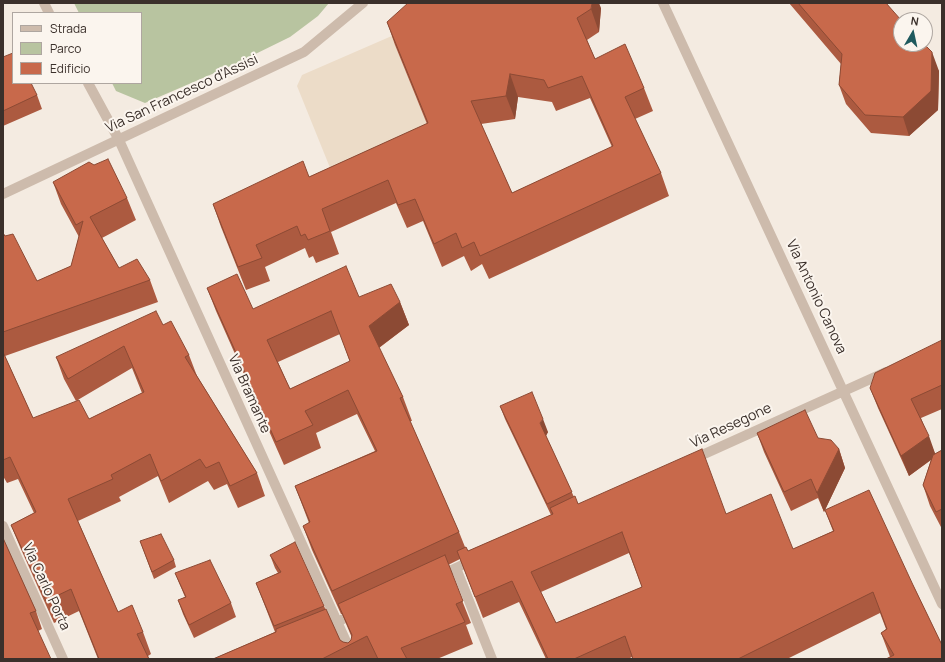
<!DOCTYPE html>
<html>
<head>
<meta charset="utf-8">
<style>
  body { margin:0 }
  #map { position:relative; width:945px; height:662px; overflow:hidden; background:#f4ebe1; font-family:Manrope,sans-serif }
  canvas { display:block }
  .frame { position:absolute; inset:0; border:4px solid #3b302b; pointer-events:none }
  .legend { position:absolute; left:12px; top:12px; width:130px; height:72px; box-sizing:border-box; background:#fbf5ee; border:1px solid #aea6a0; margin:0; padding:5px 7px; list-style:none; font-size:12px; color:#3b302b }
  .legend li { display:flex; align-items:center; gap:8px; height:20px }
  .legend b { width:20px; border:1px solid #aea6a0 }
  .north { position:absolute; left:893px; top:12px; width:40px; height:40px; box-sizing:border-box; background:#fbf5ee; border:1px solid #aea6a0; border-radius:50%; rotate:9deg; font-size:11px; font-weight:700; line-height:16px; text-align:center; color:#3b302b }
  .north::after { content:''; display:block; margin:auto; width:14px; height:18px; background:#1f5a5e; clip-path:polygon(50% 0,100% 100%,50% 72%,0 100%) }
</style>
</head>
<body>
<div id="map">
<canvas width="945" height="662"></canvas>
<div class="frame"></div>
<ul class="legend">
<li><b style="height:5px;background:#cdbbac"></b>Strada</li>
<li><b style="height:11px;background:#b8c4a0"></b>Parco</li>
<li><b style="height:11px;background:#c8694b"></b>Edificio</li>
</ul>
<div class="north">N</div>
</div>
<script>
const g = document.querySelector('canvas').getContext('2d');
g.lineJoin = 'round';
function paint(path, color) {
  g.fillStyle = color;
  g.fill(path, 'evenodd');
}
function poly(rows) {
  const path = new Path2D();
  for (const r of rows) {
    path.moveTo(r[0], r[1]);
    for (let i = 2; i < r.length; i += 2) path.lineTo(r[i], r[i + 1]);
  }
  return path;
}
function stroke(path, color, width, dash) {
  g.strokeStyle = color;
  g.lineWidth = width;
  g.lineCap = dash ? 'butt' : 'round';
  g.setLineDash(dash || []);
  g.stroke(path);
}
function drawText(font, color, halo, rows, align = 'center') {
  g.font = font + ' Manrope,sans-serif';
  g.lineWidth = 4;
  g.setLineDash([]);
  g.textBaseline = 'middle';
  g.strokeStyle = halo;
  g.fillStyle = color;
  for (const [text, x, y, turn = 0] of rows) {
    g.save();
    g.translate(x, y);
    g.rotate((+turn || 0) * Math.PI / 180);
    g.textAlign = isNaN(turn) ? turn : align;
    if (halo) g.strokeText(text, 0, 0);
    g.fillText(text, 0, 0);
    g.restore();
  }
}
const green = poly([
  [74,3,329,3,318,16,290,37,233,65,145,103,116,91,112,83,141,83,141,13,79,13]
]);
const plaza = poly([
  [417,25,395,45,436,146,339,190,297,86,302,75]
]);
const minor = poly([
  [44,3,49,13],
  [663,3,942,604],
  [88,83,119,140,354,659],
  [3,194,304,52,363,3],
  [691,460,886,372],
  [3,526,63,659],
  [456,568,492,659],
  [439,576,473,560],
  [320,629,355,614]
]);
const wall = poly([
  [789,3,886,3,939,71,938,110,909,136,871,133,846,104,839,85,841,64],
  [601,8,599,32,587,40,595,59,644,88,653,111,635,119,661,173,669,196,489,279,482,264,471,271,464,256,442,267,423,221,407,228,396,203,331,232,339,254,316,263,313,256,309,258,305,248,265,267,270,281,246,290,221,227,213,204,309,177,427,124,395,45,387,22],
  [518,97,552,102,556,111,590,98,612,147,512,193,481,124,515,119],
  [3,57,37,95,42,109,3,126],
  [53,182,127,198,136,220,102,238,119,268,150,280,158,302,5,356,33,418,89,419,142,393,132,368,76,401,64,379,56,357,163,325,189,355,197,376,257,473,265,496,238,508,227,484,214,490,208,481,169,503,158,476,119,497,121,501,78,521,118,612,143,632,151,654,148,656,149,659,98,659,79,611,54,623,20,547,11,525,34,513,18,479,7,483,3,476,3,233,5,236,37,281,71,266,79,237,61,204],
  [207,288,253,309,359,297,400,302,409,325,379,348,403,397,412,421,410,421,459,532,465,547,468,551,551,515,505,419,500,406,548,432,546,436,574,497,578,504,726,514,793,549,833,531,825,510,824,512,818,498,791,511,764,452,757,433,818,438,839,449,845,468,825,510,913,585,942,645,890,657,889,654,881,633,886,629,880,613,787,659,633,659,632,657,628,659,546,659,519,602,483,618,460,559,448,565,471,623,466,625,473,644,437,659,376,659,375,658,372,659,213,659,275,632,256,583,278,573,275,568,270,555,324,606,340,640,343,642,348,643,351,640,352,638,342,614,341,614,312,550,303,526,309,523,295,486,375,451,357,414,316,433,321,448,284,465,216,311],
  [340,334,350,362,290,389,278,362],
  [629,553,642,587,556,623,541,592],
  [942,340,942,409,921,418,935,454,942,450,942,529,930,506,923,485,931,460,909,476,878,408,870,388],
  [3,538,36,611,42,629,38,631,3,659],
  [140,541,174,560,176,567,154,579],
  [175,573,231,603,236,617,194,638,183,614,178,600,185,597]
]);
const shadedWall = poly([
  [592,3,599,3,601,8,599,32,591,9],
  [932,52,939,71,938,110,909,136,903,117],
  [510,74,518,97,515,119,506,96],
  [400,302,409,325,377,349,369,326],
  [543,419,548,432,545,437,540,423],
  [929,436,936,456,909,476,901,456],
  [839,449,845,468,824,512,817,493]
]);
const building = poly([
  [408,3,592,3,591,9,577,18,595,59,625,44,644,88,625,97,661,173,480,256,474,242,462,248,456,233,434,244,415,199,398,205,388,180,322,209,330,231,308,240,305,234,301,236,297,226,256,245,262,258,238,267,213,204,303,161,309,177,428,123,387,22,408,3],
  [510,74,544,80,548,88,582,76,613,146,512,193,471,101,506,96,510,74],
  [798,3,886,3,901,20,901,44,924,44,932,52,931,91,903,117,865,115,839,85,842,54,798,3],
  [13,53,13,83,31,83,37,95,3,111,3,57,13,53],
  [108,159,127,198,90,217,119,268,137,259,150,280,3,332,3,233,5,236,13,234,37,281,71,266,83,221,76,225,53,182,89,162,94,165,108,159],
  [346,266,359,297,391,284,400,302,369,326,403,397,400,398,459,532,332,591,303,526,310,522,295,486,377,451,348,390,305,411,313,425,276,442,207,288,237,274,253,309,346,266],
  [331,311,350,361,290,389,267,340,331,311],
  [156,311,163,325,171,321,189,355,185,357,257,473,230,486,219,462,206,468,200,459,161,481,150,454,111,475,113,479,68,499,118,612,132,605,143,632,137,634,149,659,99,659,71,589,46,601,11,525,36,512,10,457,3,460,3,352,33,418,79,400,89,419,144,392,124,346,68,379,56,357,156,311],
  [942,340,942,385,911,399,929,436,901,456,870,388,875,373,942,340],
  [532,392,543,419,540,423,572,492,547,504,500,406,532,392],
  [805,410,818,438,831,440,839,449,817,493,811,479,784,492,757,433,805,410],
  [702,449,726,514,771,494,793,549,834,531,825,510,869,490,913,585,942,645,942,659,886,659,894,655,881,633,887,629,873,592,738,659,633,659,625,636,574,659,548,659,512,581,475,597,457,551,466,547,468,551,553,514,550,508,575,496,578,504,702,449],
  [622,532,642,587,556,623,531,572,622,532],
  [942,450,942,509,936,512,923,485,933,455,942,450],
  [161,534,174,560,152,572,140,541,161,534],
  [3,538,36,611,30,613,51,659,3,659,3,538],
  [295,542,324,606,274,626,256,583,281,572,270,555,295,542],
  [445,555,463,601,456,604,465,622,401,648,407,659,378,659,367,636,322,659,213,659,276,632,276,629,326,609,340,640,343,642,348,643,351,640,352,635,338,604,445,555],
  [210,560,231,603,189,625,178,600,186,597,175,573,210,560]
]);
const streetNames = [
  ["Via San Francesco d'Assisi",182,94,-25],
  ["Via Antonio Canova",816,297,65],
  ["Via Bramante",249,394,66],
  ["Via Resegone",731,426,-25],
  ["Via Carlo Porta",46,587,65]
];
paint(green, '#b8c4a0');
paint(plaza, '#ecdcc8');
stroke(minor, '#cdbbac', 10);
paint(wall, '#ac5a40');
paint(shadedWall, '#8c4a34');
paint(building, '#c8694b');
stroke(building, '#8c4a34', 1);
drawText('14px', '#3b302b', '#fbf5ee', streetNames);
</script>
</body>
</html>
